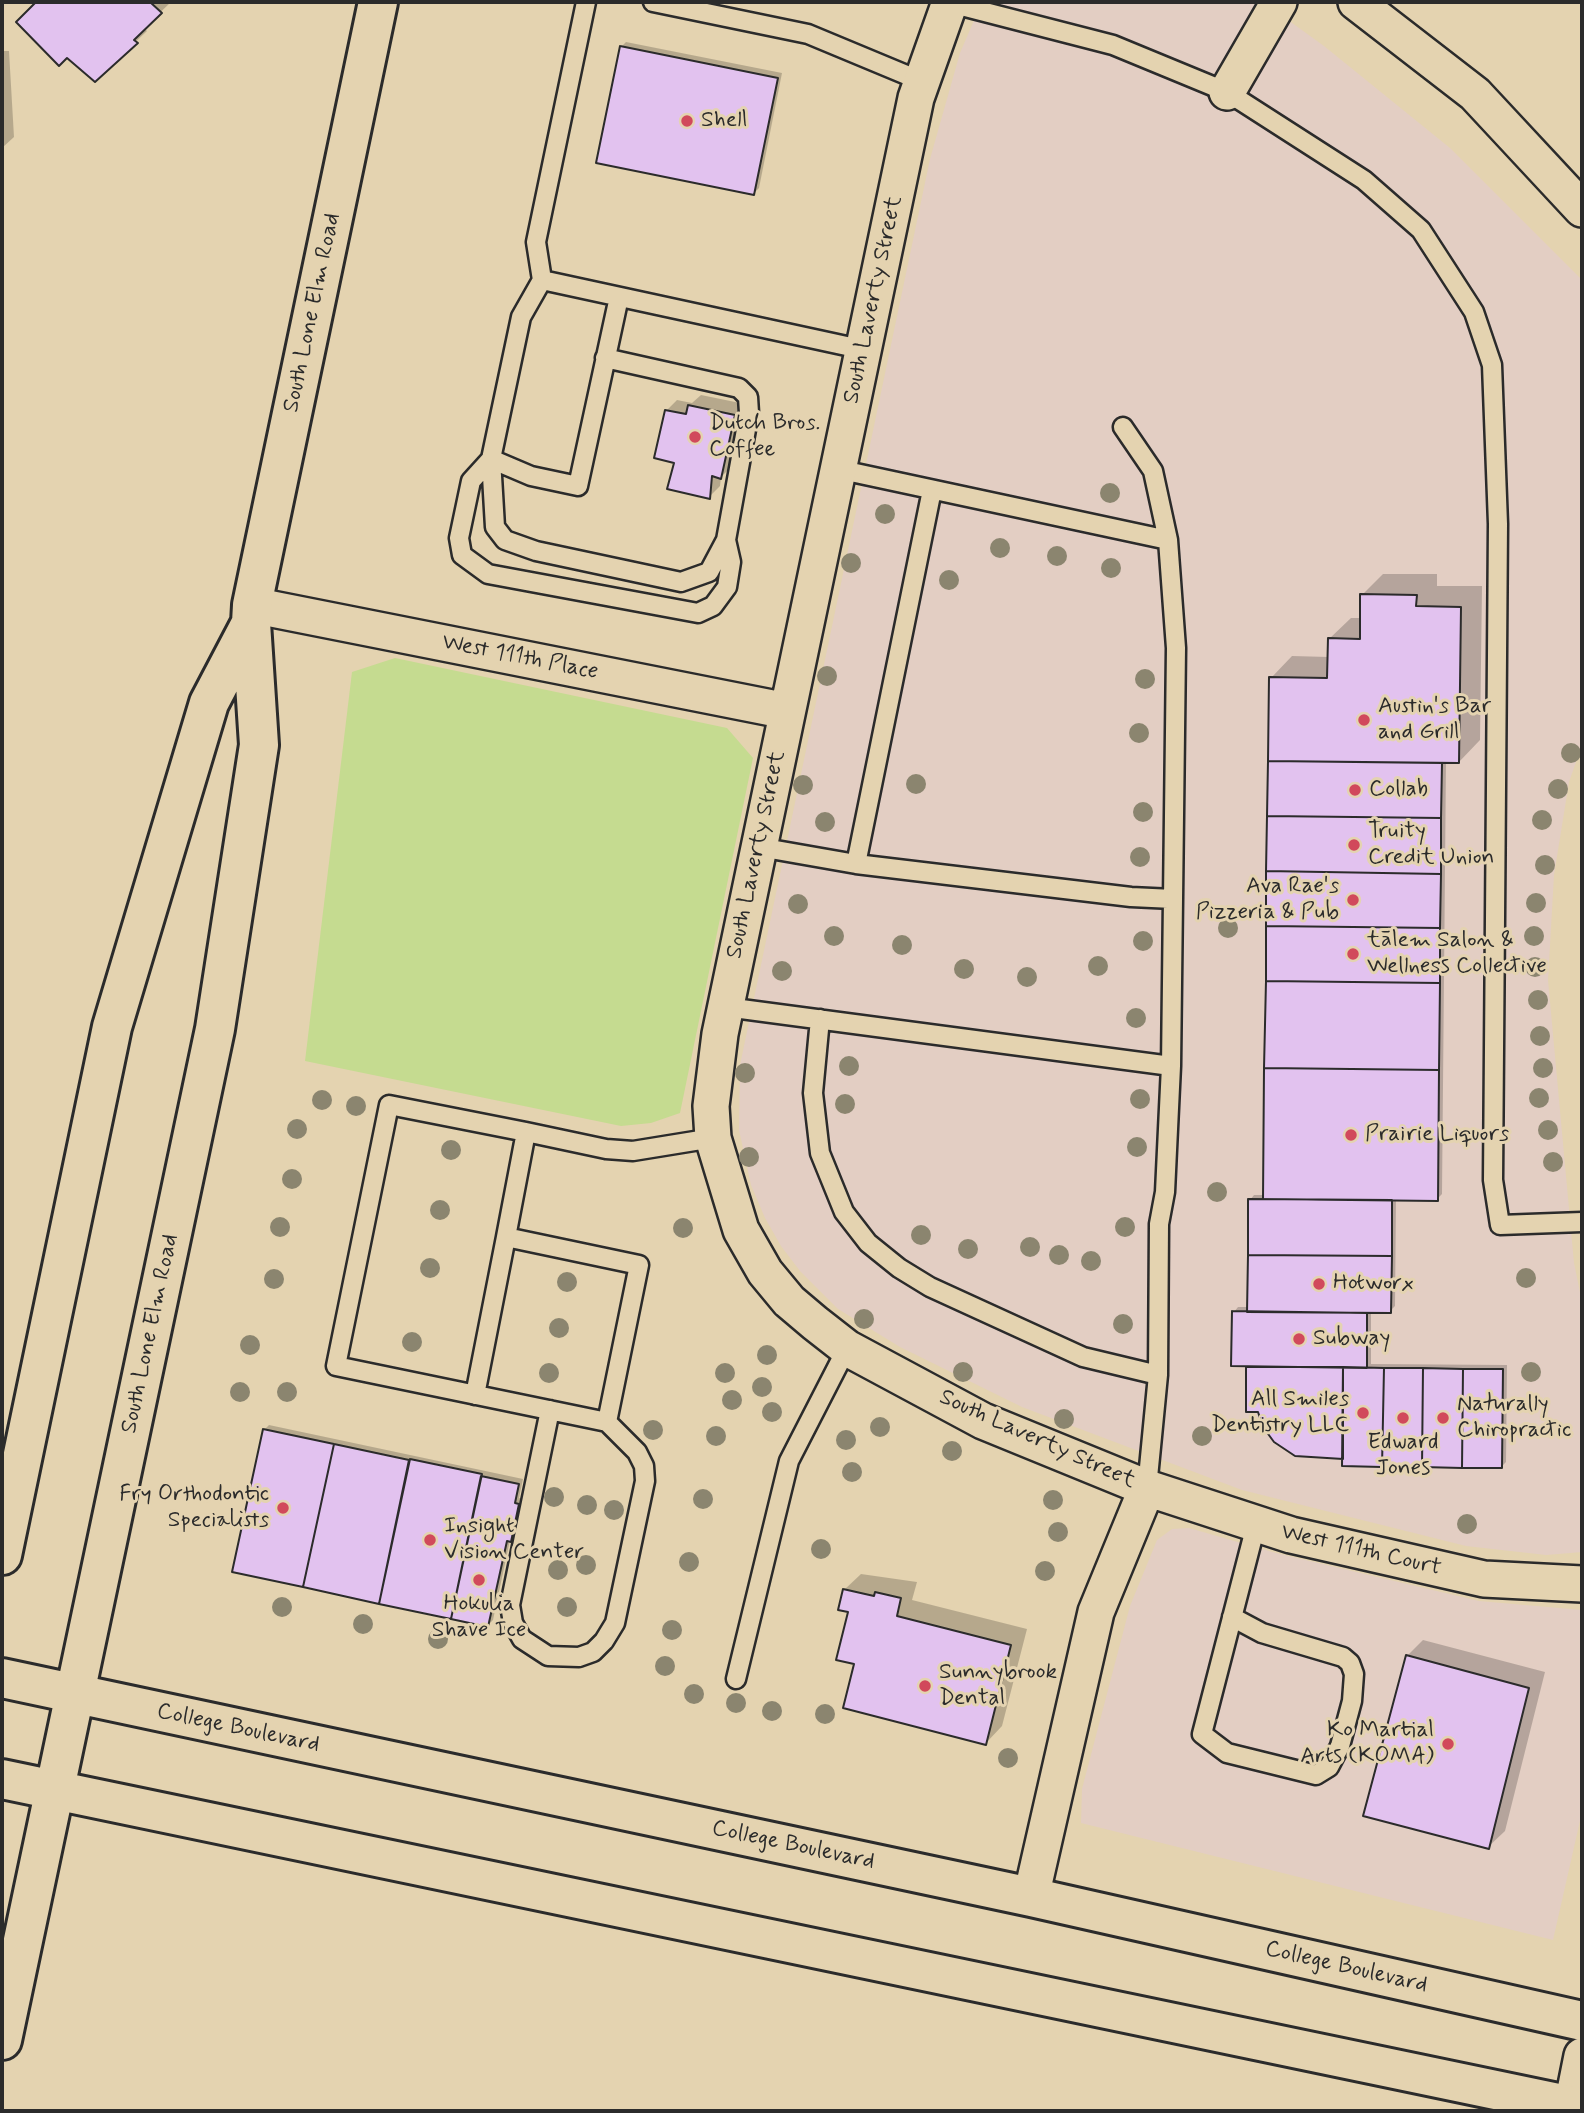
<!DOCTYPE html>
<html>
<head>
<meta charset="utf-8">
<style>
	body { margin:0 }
	#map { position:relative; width:1584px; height:2113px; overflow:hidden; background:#e4d3b0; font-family:Mynerve,sans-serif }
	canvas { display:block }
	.frame { position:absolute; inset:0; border:4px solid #2b2b2b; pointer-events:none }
</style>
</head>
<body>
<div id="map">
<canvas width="1584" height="2113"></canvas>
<div class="frame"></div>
</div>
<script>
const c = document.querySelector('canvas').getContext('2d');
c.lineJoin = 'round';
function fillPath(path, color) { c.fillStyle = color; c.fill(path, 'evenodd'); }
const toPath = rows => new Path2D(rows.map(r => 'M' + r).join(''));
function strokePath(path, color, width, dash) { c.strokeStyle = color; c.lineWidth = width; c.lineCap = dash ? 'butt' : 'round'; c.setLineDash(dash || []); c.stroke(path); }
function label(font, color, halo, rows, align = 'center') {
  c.font = font + ' Mynerve,sans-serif'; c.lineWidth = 6; c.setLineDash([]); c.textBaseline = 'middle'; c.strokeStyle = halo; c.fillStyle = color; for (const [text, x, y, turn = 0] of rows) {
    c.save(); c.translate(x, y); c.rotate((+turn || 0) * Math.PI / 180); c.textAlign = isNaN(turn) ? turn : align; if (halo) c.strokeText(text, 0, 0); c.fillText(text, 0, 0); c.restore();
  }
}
const built = toPath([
	[982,2,1263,2,1324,46,1450,148,1582,280,1582,745,1569,782,1554,875,1548,980,1574,1263,1582,1302,1582,1552,1546,1555,1466,1546,1242,1490,1022,1407,900,1347,838,1309,800,1271,781,1246,765,1218,751,1185,739,1130,740,1065,930,159,960,53],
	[1189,1528,1276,1553,1479,1601,1582,1610,1582,1812,1553,1940,1081,1823,1082,1789,1130,1606,1157,1540,1172,1529]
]);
const green = toPath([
	[395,658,727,728,753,758,680,1113,651,1123,621,1126,305,1061,352,672]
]);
const shadow = toPath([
	[38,2,171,2,144,28,147,31,95,80,67,56,18,22],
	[626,42,782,73,759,188,754,193,621,47],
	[2,51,9,51,14,137,2,148],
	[701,395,745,404,732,466,721,477,720,486,709,497,676,461,666,411,677,400,692,403],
	[1383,574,1437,574,1437,586,1482,586,1480,740,1459,762,1446,761,1442,1194,1437,1199,1396,1198,1395,1306,1390,1311,1371,1311,1371,1364,1507,1365,1506,1462,1501,1467,1345,1457,1260,1411,1248,1410,1248,1365,1234,1312,1238,1307,1249,1307,1250,1200,1254,1195,1265,1195,1271,678,1292,656,1329,657,1329,639,1351,618,1362,618,1362,595],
	[269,1425,523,1479,519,1498,523,1499,515,1535,510,1540,493,1620,488,1625,234,1571,264,1430],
	[861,1574,917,1582,912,1600,1027,1629,1002,1726,986,1743,856,1663,844,1590],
	[1423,1640,1545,1672,1505,1831,1488,1847,1407,1656]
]);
const building = toPath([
	[36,2,150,2,162,13,134,40,138,43,95,82,67,58,59,66,16,22,36,2],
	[620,46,778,78,754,195,596,163,620,46],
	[688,405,735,415,721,479,712,476,710,499,667,489,674,463,654,458,665,410,686,414,688,405],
	[1360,594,1417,595,1416,606,1461,607,1459,763,1268,761,1269,677,1327,678,1328,638,1360,639,1360,594],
	[1268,761,1442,763,1441,818,1267,816,1268,761],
	[1267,816,1441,818,1441,874,1266,871,1267,816],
	[1266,871,1441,874,1440,928,1266,926,1266,871],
	[1266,926,1440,928,1440,983,1266,981,1266,926],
	[1266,981,1440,983,1439,1070,1264,1068,1266,981],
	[1264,1068,1439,1070,1438,1201,1263,1199,1264,1068],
	[1248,1199,1392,1200,1392,1256,1248,1255,1248,1199],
	[1248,1255,1392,1256,1391,1313,1247,1312,1248,1255],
	[1232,1311,1367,1313,1367,1368,1231,1366,1232,1311],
	[1246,1367,1343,1367,1343,1459,1295,1456,1274,1442,1263,1427,1258,1412,1246,1412,1246,1367],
	[1343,1367,1384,1368,1382,1467,1342,1466,1343,1367],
	[1384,1368,1423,1368,1422,1467,1382,1467,1384,1368],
	[1423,1368,1463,1369,1462,1468,1422,1467,1423,1368],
	[1463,1369,1503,1369,1502,1468,1462,1468,1463,1369],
	[263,1429,334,1444,303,1587,232,1572,263,1429],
	[334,1444,409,1460,379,1604,303,1587,334,1444],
	[410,1459,482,1474,451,1619,379,1604,410,1459],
	[481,1476,519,1484,515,1503,519,1504,511,1542,507,1541,488,1627,451,1619,481,1476],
	[843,1589,874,1596,875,1592,901,1598,897,1616,1011,1645,986,1745,843,1708,854,1664,836,1660,848,1612,838,1610,843,1589],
	[1406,1655,1529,1688,1489,1849,1363,1816,1406,1655]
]);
const lane = toPath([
	[586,2,536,242,542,280,865,350],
	[653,2,808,34,921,81],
	[950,3,1113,45,1227,92,1364,180,1421,230,1474,312,1492,365,1498,524,1493,1180,1500,1225,1582,1222],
	[542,280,521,317,491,459,495,527,505,540,536,551,681,582,709,572,726,540,749,413,748,397,739,388,605,358],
	[619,297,578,486,531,476,491,459,471,481,459,538,462,555,488,574,698,613,713,606,727,587,731,562,726,540],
	[1123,427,1153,471,1168,540],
	[837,469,1168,540,1176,648,1171,1066,1165,1192,1159,1224,1158,1375,1147,1488],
	[759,847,856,864,1131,897,1173,899],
	[856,864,932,490],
	[726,1007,1171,1066],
	[820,1019,813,1093,820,1153,844,1212,868,1243,899,1268,930,1287,1083,1357,1158,1375],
	[526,1132,506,1237,639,1265,607,1422,336,1366,389,1105,526,1132,606,1149,633,1151,713,1138],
	[475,1395,506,1237],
	[550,1410,510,1605,513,1623,522,1639,548,1656,579,1657,593,1652,604,1641,615,1623,645,1481,644,1466,637,1452,607,1422],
	[1232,1617,1262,1633,1343,1657,1350,1663,1354,1674,1352,1701,1340,1746,1329,1767,1316,1775,1227,1753,1202,1734,1256,1525],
	[736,1679,789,1461,847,1348]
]);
const street = toPath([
	[950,2,916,98,720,1034,711,1106,713,1138,741,1230,765,1272,789,1301,815,1323,847,1348,983,1421,1147,1488,1291,1535,1484,1579,1582,1584],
	[1356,2,1475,94,1582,209],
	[1227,92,1279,2],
	[252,605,787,711],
	[1031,1897,1096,1612,1147,1488],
	[1571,2111,1582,2056]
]);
const secondary = toPath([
	[2,1555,112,1027,209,703,251,623],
	[2,1678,1031,1897,1582,2021],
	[2,1779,1582,2108],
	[2,2040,215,1029,259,745,251,623,252,605,378,2]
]);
const trees = [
	[1110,493],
	[885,514],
	[1000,548],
	[1057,556],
	[851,563],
	[1111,568],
	[949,580],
	[827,676],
	[1145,679],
	[1139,733],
	[1571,753],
	[916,784],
	[803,785],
	[1558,789],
	[1143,812],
	[1542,820],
	[825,822],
	[1140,857],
	[1545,865],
	[1536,903],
	[798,904],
	[1228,928],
	[834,936],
	[1534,936],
	[1143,941],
	[902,945],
	[1098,966],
	[1535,967],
	[964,969],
	[782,971],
	[1027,977],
	[1538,1000],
	[1136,1018],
	[1540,1036],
	[849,1066],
	[1543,1068],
	[745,1073],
	[1539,1098],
	[1140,1099],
	[322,1100],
	[845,1104],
	[356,1106],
	[297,1129],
	[1548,1130],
	[1137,1147],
	[451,1150],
	[749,1157],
	[1553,1162],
	[292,1179],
	[1217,1192],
	[440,1210],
	[280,1227],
	[1125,1227],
	[683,1228],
	[921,1235],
	[1030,1247],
	[968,1249],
	[1059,1255],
	[1091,1261],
	[430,1268],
	[1526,1278],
	[274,1279],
	[567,1282],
	[864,1319],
	[1123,1324],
	[559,1328],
	[412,1342],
	[250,1345],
	[767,1355],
	[963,1372],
	[1531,1372],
	[549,1373],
	[725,1373],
	[762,1387],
	[240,1392],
	[287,1392],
	[732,1400],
	[772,1412],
	[1064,1419],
	[880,1427],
	[653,1430],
	[716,1436],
	[1202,1436],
	[846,1440],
	[952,1451],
	[852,1472],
	[554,1497],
	[703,1499],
	[1053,1500],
	[587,1505],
	[614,1510],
	[1467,1524],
	[1058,1532],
	[821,1549],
	[689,1562],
	[586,1565],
	[558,1570],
	[1045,1571],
	[282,1607],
	[567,1607],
	[363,1624],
	[672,1630],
	[438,1639],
	[665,1666],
	[694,1694],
	[736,1703],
	[772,1711],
	[825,1714],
	[1008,1758]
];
const markers = [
	[687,121,7,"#d1495b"],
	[695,437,7,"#d1495b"],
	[1364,720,7,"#d1495b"],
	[1355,790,7,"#d1495b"],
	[1354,845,7,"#d1495b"],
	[1353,900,7,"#d1495b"],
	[1353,954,7,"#d1495b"],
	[1351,1135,7,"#d1495b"],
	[1319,1284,7,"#d1495b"],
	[1299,1339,7,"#d1495b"],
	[1363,1413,7,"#d1495b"],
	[1403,1418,7,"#d1495b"],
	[1443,1418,7,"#d1495b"],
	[283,1508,7,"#d1495b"],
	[430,1540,7,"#d1495b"],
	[479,1580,7,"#d1495b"],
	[925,1686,7,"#d1495b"],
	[1448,1744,7,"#d1495b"]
];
const poiNames = [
	["Shell",701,121],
	["Dutch Bros.",709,424],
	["Coffee",709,450],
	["Austin's Bar",1378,707],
	["and Grill",1378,733],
	["Collab",1369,790],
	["Truity",1368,832],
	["Credit Union",1368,858],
	["Ava Rae's",1339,887,"right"],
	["Pizzeria & Pub",1339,913,"right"],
	["tālem Salon &",1367,941],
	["Wellness Collective",1367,967],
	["Prairie Liquors",1365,1135],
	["Hotworx",1333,1284],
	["Subway",1313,1339],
	["All Smiles",1349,1400,"right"],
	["Dentistry LLC",1349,1426,"right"],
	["Naturally",1457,1405],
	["Chiropractic",1457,1431],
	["Edward",1403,1443,"center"],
	["Jones",1403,1469,"center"],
	["Fry Orthodontic",269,1495,"right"],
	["Specialists",269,1521,"right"],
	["Insight",444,1527],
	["Vision Center",444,1553],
	["Hokulia",479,1605,"center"],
	["Shave Ice",479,1631,"center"],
	["Sunnybrook",939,1673],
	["Dental",939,1699],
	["Ko Martial",1434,1731,"right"],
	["Arts (KOMA)",1434,1757,"right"]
];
const streetNames = [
	["South Laverty Street",874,300,-78],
	["South Lone Elm Road",313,313,-78],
	["West 111th Place",520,658,11],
	["South Laverty Street",757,855,-78],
	["South Lone Elm Road",151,1334,-78],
	["South Laverty Street",1037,1440,24],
	["West 111th Court",1361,1551,13],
	["College Boulevard",238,1729,12],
	["College Boulevard",793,1846,12],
	["College Boulevard",1346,1968,13]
];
fillPath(built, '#e3cec3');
fillPath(green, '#c5db90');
fillPath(shadow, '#0003');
fillPath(building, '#e2c2ef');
strokePath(building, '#2b2b2b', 2);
strokePath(lane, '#2b2b2b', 23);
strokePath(street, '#2b2b2b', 40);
strokePath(secondary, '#2b2b2b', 44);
strokePath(lane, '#e4d3b0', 18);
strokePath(street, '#e4d3b0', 35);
strokePath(secondary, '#e4d3b0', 38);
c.fillStyle = '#8b856f';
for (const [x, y] of trees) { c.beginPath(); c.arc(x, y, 10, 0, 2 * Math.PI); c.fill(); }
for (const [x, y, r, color] of markers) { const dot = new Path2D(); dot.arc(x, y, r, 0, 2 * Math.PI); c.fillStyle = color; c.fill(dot); strokePath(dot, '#e4d3b0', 2.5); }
label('23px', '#2b2b2b', '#e4d3b0', poiNames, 'left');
label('23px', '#2b2b2b', '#e4d3b0', streetNames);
</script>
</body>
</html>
